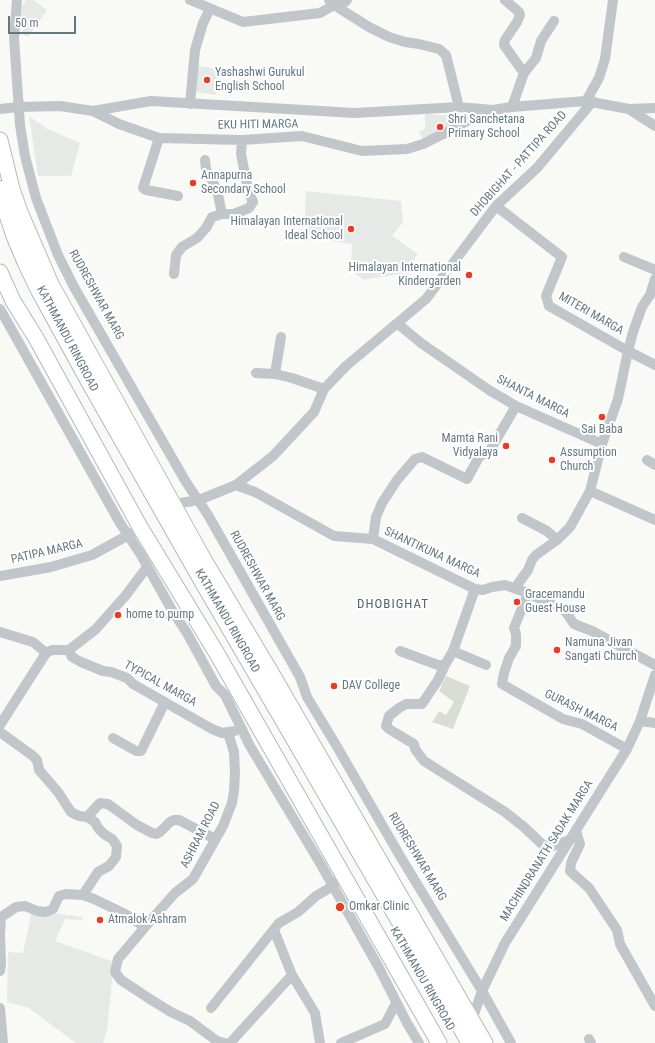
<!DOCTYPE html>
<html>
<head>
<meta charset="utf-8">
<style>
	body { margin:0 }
	#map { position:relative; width:655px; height:1043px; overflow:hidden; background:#f9f9f6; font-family:"Roboto Condensed",sans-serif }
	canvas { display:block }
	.scale { position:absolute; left:8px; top:16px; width:68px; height:18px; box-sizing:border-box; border:2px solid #637982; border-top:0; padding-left:5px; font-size:12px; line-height:14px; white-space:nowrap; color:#637982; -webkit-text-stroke:3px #fff; paint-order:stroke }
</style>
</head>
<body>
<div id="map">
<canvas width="655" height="1043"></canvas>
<div class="scale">50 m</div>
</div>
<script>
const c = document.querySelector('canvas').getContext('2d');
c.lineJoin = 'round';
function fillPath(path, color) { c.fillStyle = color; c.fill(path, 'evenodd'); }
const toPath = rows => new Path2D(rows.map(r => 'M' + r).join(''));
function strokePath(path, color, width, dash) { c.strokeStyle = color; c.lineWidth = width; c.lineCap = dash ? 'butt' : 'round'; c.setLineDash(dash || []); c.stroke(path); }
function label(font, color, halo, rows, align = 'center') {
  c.font = font + ' "Roboto Condensed",sans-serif'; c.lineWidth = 4; c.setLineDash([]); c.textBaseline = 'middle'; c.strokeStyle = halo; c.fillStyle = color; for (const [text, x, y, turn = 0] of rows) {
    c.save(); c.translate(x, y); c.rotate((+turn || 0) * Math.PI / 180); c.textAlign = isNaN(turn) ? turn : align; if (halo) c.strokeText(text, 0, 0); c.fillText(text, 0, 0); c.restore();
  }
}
const built = toPath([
	[26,0,33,0,47,10,28,37,21,33,24,28,19,24,23,18,19,16,23,11,20,9],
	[198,66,219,69,216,95,195,92],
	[425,114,459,116,458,125,425,142,419,132,425,129],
	[29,116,46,128,80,143,71,176,38,176],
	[306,191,401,201,403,222,392,236,418,254,405,273,363,280,351,270,352,244,304,237],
	[32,910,82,917,82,920,65,919,55,941,114,962,107,1030,103,1043,76,1043,29,1008,7,1002,8,952,23,953]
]);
const green = toPath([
	[446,676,470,686,453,729,432,722,439,711,446,715,454,702,439,691]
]);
const street = toPath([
	[17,0,14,38,20,125,25,156,36,198,58,255,74,287,186,482,208,515,300,677,307,697,336,745,400,856,482,991,511,1043],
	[190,0,243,22,320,13,334,5,329,0],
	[347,0,345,2,334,5,369,27,389,37,405,42,419,44,439,49,446,55,459,107],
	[505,0,519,12,520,15,517,22,505,40,504,45,524,73],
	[586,101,599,78,605,59,613,0],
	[190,104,195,50,203,23,210,9],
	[512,107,524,73,536,58,541,41,554,21],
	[0,109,18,107,60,106,93,111,119,124,159,138,242,140,302,136,362,151,407,149,423,144,451,130,469,120,491,111],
	[629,109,655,126],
	[93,111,151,101,355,113,459,107,493,110,512,107,586,101,629,109,655,108],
	[159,138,143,188,146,190,178,196],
	[205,160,206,169,217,190,222,214],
	[496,206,562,257,546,296,549,306,628,351,655,365],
	[624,257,655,270],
	[174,274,176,255,182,247,197,238,206,228,212,217,222,214,234,214,249,208,253,202,248,190,241,154,242,140],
	[0,309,120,523,141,555,173,612,187,633,216,686,225,695,250,746,323,868],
	[398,324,421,343,489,390,516,406,602,444,590,491,570,527,557,540,536,555,532,560,528,570,515,588],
	[256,373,275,374,292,378,324,389],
	[275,374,281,337],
	[602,444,618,399,628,351,633,332,642,307,650,295,655,279],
	[647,460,655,465],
	[236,485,273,456,314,412,324,389,346,366,426,299,496,206,537,168,593,101],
	[590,491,655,520],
	[174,504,199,500,236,485,255,492,334,536,373,539,475,589,483,590,492,587,505,585,528,593,565,611,574,624,592,631,655,665],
	[522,518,547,531,557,540],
	[373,539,376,517,382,503,397,480,415,459,422,457,467,479,479,457,481,455,487,454,489,452,516,406],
	[0,576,51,567,92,555,134,532],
	[528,593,514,628,516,634,516,646,509,658,504,673,502,684,563,719,582,724,627,749],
	[0,632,33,642,46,653],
	[69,650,72,657,81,662,103,671,111,672,127,678,133,684,212,729,222,733,235,731],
	[400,651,438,665,445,665,453,651,475,589],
	[453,651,486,665],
	[445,665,438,680,422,704,406,704,399,708,389,716,386,726,389,729,414,744,415,749,424,761,505,812,524,827,543,845,553,846,570,840],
	[640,721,655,723],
	[0,725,46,653,52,650,69,650,96,629,126,595,147,567],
	[0,732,33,756,37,760,39,770,58,792,71,812,79,816,87,817,100,803,108,804,137,825,152,833,156,834,160,832,170,822,174,820,179,820,215,839],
	[113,738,136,751,141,751,165,702],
	[576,831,580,844,571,863,570,871,589,888,617,930,620,944,655,1006],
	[320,863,378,966,407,1023,419,1043],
	[83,895,98,872,109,866,116,857,117,846,112,839,104,834,98,828,95,822,87,817],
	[274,930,292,975,315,1013,320,1043],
	[0,971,1,964,0,934,1,917,16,907,25,906,37,911,46,912,53,909,59,896,66,894,83,895,94,899,125,914,145,927],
	[0,1008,3,1043],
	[211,1008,279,923,298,912,316,896,333,886,337,881],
	[471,1023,482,991,505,943,627,749,640,721,655,675],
	[589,1039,591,1043],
	[225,1043,217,1041,190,1021,171,1012,153,1001,121,980,115,972,118,959,145,927,175,893,193,879,223,826,232,803,234,791,235,773,234,752,228,733],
	[230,1043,292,975],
	[341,1043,385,1024,396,1003]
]);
const primary = toPath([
	[0,140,12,189,20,212,51,284,203,558,272,674,485,1043],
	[0,272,13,301,36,338,140,527,216,652,439,1043]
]);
const highway = toPath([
	[0,190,16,237,27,263,40,290,91,383,204,582,307,759,471,1043]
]);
const markers = [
	[207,80,4,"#e83c27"],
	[440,127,4,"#e83c27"],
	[193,183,4,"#e83c27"],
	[351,229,4,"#e83c27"],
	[469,275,4,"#e83c27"],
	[602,417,4,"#e83c27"],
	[506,446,4,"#e83c27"],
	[552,460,4,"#e83c27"],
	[517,602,4,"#e83c27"],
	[118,615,4,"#e83c27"],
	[557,650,4,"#e83c27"],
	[334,686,4,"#e83c27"],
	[340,907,5,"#e83c27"],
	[100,920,4,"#e83c27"]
];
const poiNames = [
	["Yashashwi Gurukul",215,73],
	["English School",215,87],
	["Shri Sanchetana",448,120],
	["Primary School",448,134],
	["Annapurna",201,176],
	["Secondary School",201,190],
	["Himalayan International",343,222,"right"],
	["Ideal School",343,236,"right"],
	["Himalayan International",461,268,"right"],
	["Kindergarden",461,282,"right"],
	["Sai Baba",602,430,"center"],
	["Mamta Rani",498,439,"right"],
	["Vidyalaya",498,453,"right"],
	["Assumption",560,453],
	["Church",560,467],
	["Gracemandu",525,595],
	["Guest House",525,609],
	["home to pump",126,615],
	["Namuna Jivan",565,643],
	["Sangati Church",565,657],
	["DAV College",342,686],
	["Omkar Clinic",349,907],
	["Atmalok Ashram",108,920]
];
const streetNames = [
	["EKU HITI MARGA",258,125,-1],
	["DHOBIGHAT - PATTIPA ROAD",519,164,-48],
	["RUDRESHWAR MARG",96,295,61],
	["MITERI MARGA",591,314,30],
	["KATHMANDU RINGROAD",67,339,62],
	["SHANTA MARGA",533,397,27],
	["PATIPA MARGA",47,552,-13],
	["SHANTIKUNA MARGA",432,553,25],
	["RUDRESHWAR MARG",257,576,61],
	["KATHMANDU RINGROAD",227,621,60],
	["TYPICAL MARGA",160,684,29],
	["GURASH MARGA",581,711,26],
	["ASHRAM ROAD",201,835,-63],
	["MACHINDRANATH SADAK MARGA",547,851,-58],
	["RUDRESHWAR MARG",417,857,59],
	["KATHMANDU RINGROAD",422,979,60]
];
const neighbourhoodNames = [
	["DHOBIGHAT",393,605]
];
fillPath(built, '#e7e9e7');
fillPath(green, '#d9ded5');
strokePath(primary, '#b3babd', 17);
strokePath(highway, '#b3b9bc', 20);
strokePath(street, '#c0c6c9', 10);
strokePath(primary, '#fff', 15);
strokePath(highway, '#fff', 18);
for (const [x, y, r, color] of markers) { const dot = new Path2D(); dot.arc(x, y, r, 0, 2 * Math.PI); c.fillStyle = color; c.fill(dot); strokePath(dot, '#fff', 1.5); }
label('12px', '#637982', '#fff', poiNames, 'left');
label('12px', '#637982', '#fff', streetNames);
c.letterSpacing = '1px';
label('13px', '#55656d', '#fff', neighbourhoodNames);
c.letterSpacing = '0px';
</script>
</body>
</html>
